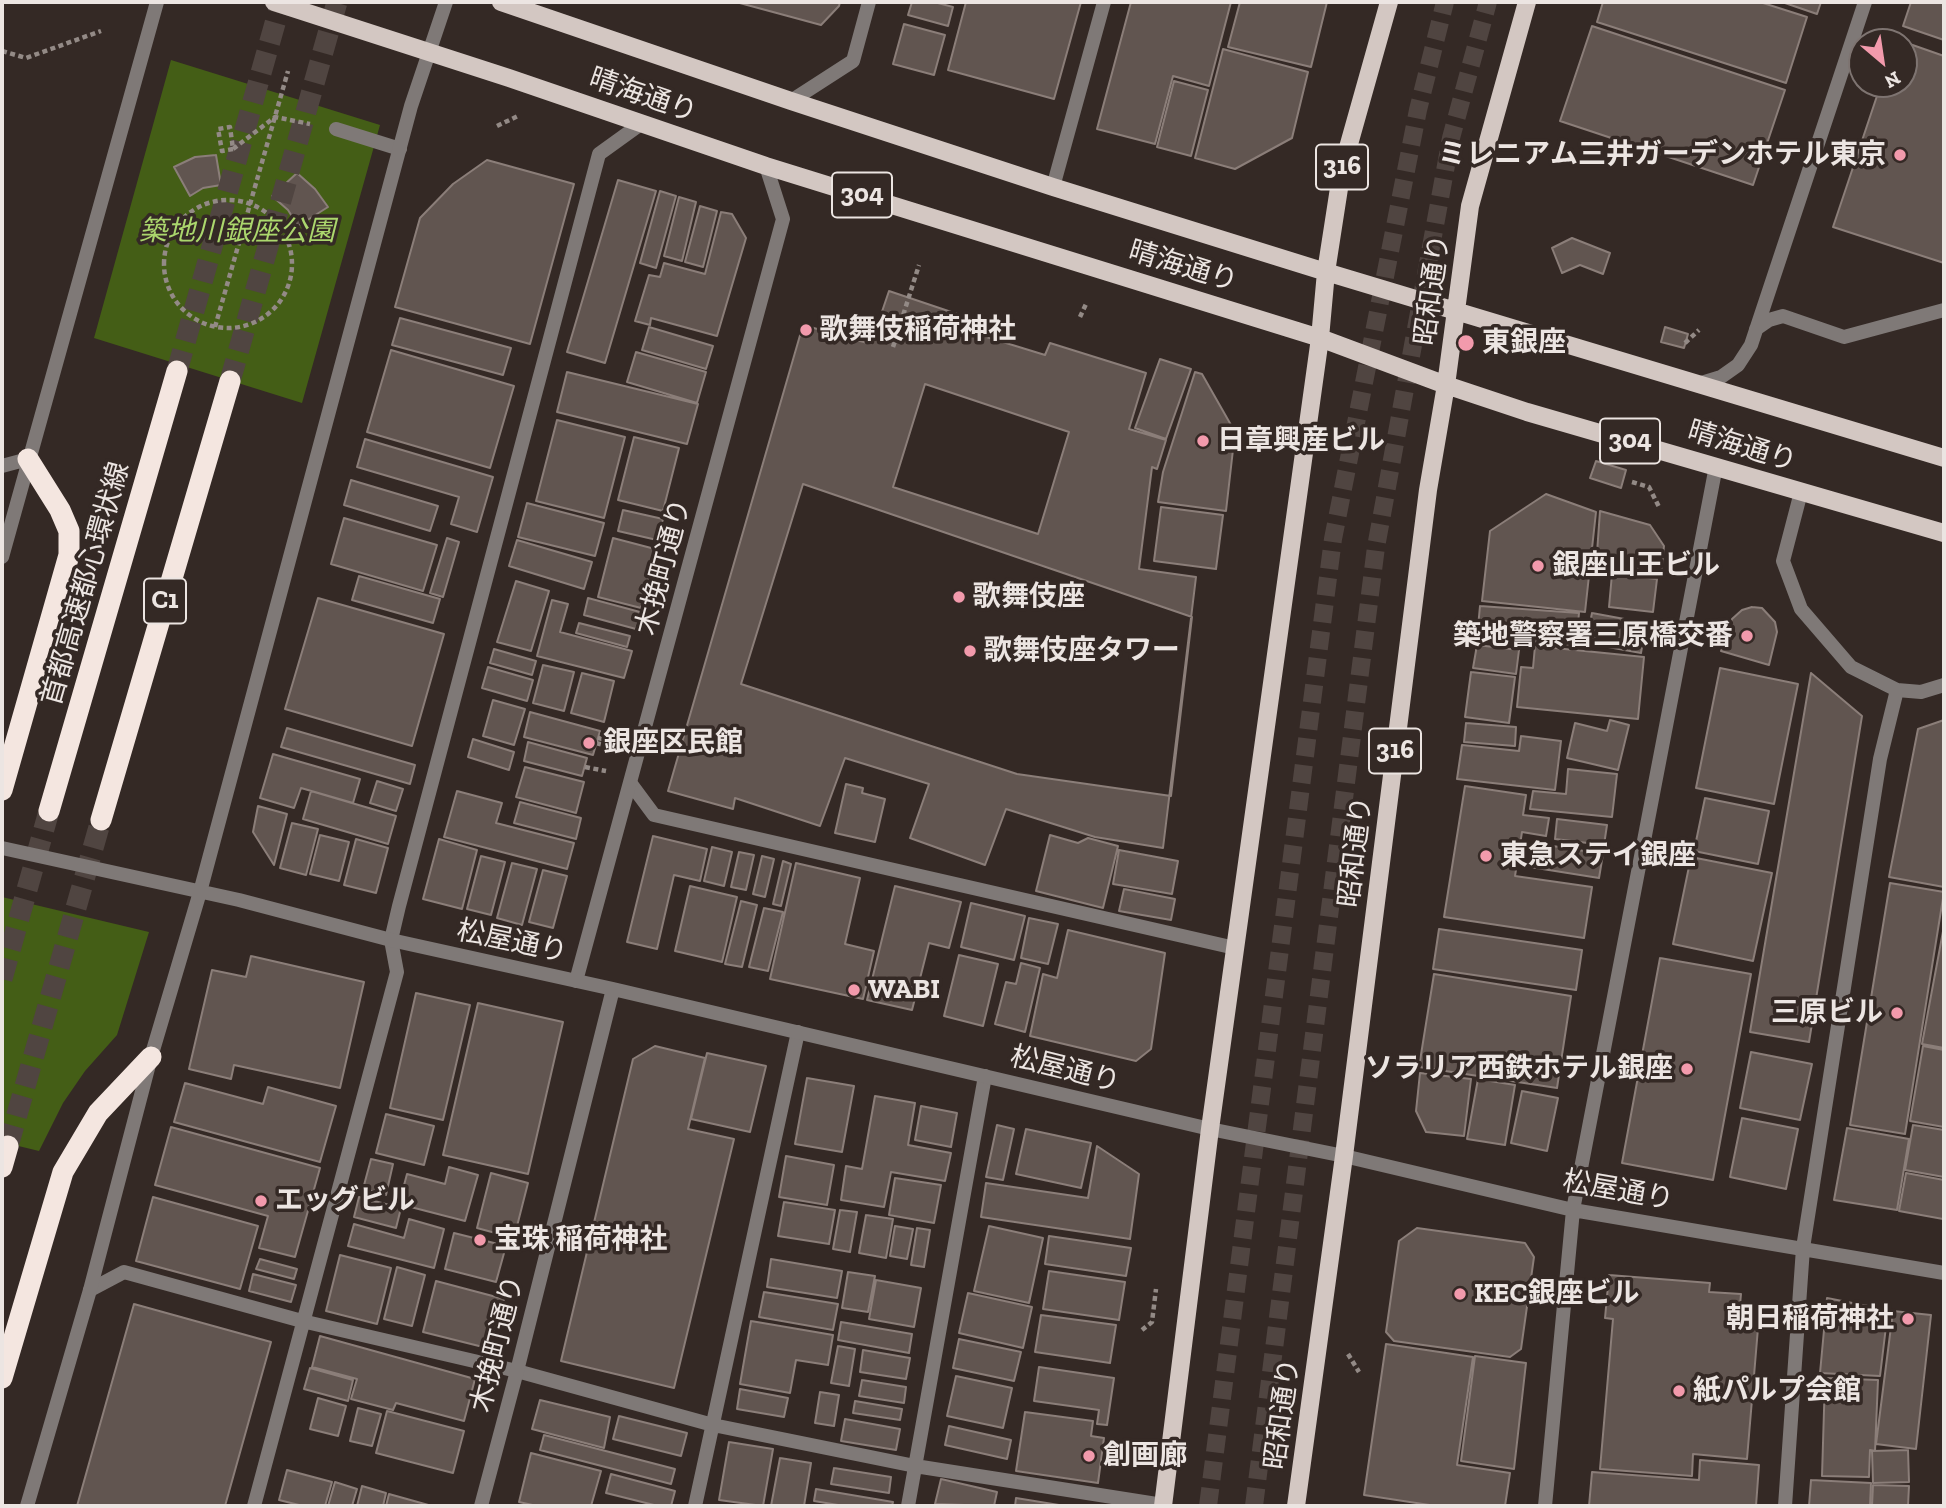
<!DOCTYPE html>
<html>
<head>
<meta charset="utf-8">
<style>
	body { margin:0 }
	#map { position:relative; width:1946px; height:1508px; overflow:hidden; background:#342925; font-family:"Zilla Slab",serif }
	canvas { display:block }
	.frame { position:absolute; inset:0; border:4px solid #ece5e2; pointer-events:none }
	.north { position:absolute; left:1848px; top:28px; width:70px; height:70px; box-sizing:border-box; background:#342925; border:2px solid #7e7471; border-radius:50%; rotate:151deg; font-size:19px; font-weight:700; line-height:28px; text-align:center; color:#ece5e2 }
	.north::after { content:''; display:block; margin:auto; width:24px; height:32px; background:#f29aac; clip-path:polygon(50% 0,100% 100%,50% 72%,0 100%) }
</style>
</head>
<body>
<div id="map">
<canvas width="1946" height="1508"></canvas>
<div class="frame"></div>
<div class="north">N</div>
</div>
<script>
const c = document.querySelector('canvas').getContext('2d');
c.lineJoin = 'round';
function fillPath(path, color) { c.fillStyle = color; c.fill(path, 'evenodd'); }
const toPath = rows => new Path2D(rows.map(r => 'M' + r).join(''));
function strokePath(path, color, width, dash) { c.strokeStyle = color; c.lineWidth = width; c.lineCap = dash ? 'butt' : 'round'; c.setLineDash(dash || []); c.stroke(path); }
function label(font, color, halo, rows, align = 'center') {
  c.font = font + ' "Zilla Slab","Noto Sans JP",serif'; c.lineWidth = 7; c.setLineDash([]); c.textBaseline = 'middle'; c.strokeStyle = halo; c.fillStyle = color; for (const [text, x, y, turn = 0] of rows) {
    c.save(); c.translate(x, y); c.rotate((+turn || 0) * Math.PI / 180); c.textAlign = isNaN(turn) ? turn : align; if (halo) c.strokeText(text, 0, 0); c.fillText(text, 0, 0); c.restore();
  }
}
const green = toPath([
	[171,60,380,125,302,403,94,338],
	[2,897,149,932,117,1035,85,1071,63,1103,39,1151,2,1142]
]);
const building = toPath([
	[736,2,840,2,839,6,821,25,736,2],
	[912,2,934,2,953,7,948,26,908,15,912,2],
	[966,2,1081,2,1054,99,948,70,966,2],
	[1131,2,1231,2,1209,86,1173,76,1155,144,1097,129,1131,2],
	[1240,2,1327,2,1311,67,1228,47,1240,2],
	[1603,2,1760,2,1807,17,1786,83,1597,22,1603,2],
	[1782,2,1821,2,1817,14,1782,2],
	[1911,2,1944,2,1944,40,1903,26,1911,2],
	[904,24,945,35,934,75,893,64,904,24],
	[1592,26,1785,90,1753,185,1560,121,1592,26],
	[1904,42,1944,56,1944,263,1833,227,1881,84,1904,84,1904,42],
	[1223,49,1308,72,1292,138,1235,169,1195,158,1223,49],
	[1174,81,1208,90,1191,156,1157,147,1174,81],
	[216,155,221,185,203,188,190,196,174,167,195,157,216,155],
	[487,160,574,184,530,344,395,307,420,218,453,184,487,160],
	[297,173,315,189,328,207,298,226,288,210,272,196,297,173],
	[618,180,656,191,605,363,567,352,618,180],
	[660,191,676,196,656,268,640,263,660,191],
	[679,197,696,202,682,261,664,256,679,197],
	[700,206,717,211,703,267,685,262,700,206],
	[721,212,732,214,746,238,717,336,651,318,650,325,635,321,649,275,660,277,664,263,705,274,721,212],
	[1572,238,1610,253,1603,274,1580,265,1562,273,1552,248,1572,238],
	[889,291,984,323,980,335,1045,355,1050,343,1146,373,1129,429,1166,440,1157,469,1152,467,1139,569,1196,577,1163,848,1095,837,1006,809,985,865,910,838,929,784,845,758,820,826,735,798,733,809,668,791,803,325,871,344,889,291],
	[925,384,1069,432,1038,534,893,487,925,384],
	[400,318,511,348,503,375,392,345,400,318],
	[649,327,713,346,706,369,642,350,649,327],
	[1665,327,1688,334,1684,348,1661,342,1665,327],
	[391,350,514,386,490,468,367,432,391,350],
	[636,352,706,372,697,403,627,382,636,352],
	[1160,359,1191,369,1166,439,1135,428,1160,359],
	[567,372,698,404,687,444,557,412,567,372],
	[1195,372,1202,374,1235,432,1226,511,1158,502,1163,472,1195,372],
	[557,420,625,437,604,518,536,501,557,420],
	[634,437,679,448,663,511,618,500,634,437],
	[365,439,493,477,477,532,451,524,459,497,357,467,365,439],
	[1596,461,1626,470,1621,488,1590,478,1596,461],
	[351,480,438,506,430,531,344,505,351,480],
	[803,484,1192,617,1171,796,1017,774,741,684,803,484],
	[1546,494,1596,512,1585,612,1482,601,1490,531,1546,494],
	[527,503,604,523,595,556,518,537,527,503],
	[1161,507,1223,515,1216,569,1154,561,1161,507],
	[623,510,663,519,657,540,618,531,623,510],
	[1600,511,1650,525,1664,546,1661,574,1596,567,1600,511],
	[344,518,437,545,423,591,331,564,344,518],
	[447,538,459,542,443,597,430,593,447,538],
	[613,538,655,549,641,608,598,597,613,538],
	[517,540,592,562,584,589,509,566,517,540],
	[1612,574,1657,579,1653,612,1609,607,1612,574],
	[359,576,440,599,433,623,352,600,359,576],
	[516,581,549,591,531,651,497,642,516,581],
	[318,598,444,634,412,746,285,709,318,598],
	[588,598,640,612,636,629,584,615,588,598],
	[552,600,568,604,560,632,632,651,624,678,537,656,552,600],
	[1480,606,1579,613,1576,645,1477,638,1480,606],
	[1752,607,1762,608,1775,622,1777,632,1769,665,1721,651,1732,619,1742,610,1752,607],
	[1592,613,1646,623,1641,653,1586,643,1592,613],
	[579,623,630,636,627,647,576,633,579,623],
	[1477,645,1519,650,1516,674,1473,668,1477,645],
	[1535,646,1644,657,1638,719,1517,707,1521,667,1533,668,1535,646],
	[494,649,536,661,532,675,490,663,494,649],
	[543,665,574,672,564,711,533,703,543,665],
	[488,667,533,680,527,701,482,688,488,667],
	[1720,668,1798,684,1774,804,1696,788,1720,668],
	[1471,672,1515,677,1509,723,1465,717,1471,672],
	[582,673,614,681,604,722,571,713,582,673],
	[1811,673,1862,716,1809,1042,1750,1032,1811,673],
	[493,700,525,709,514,745,483,736,493,700],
	[530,712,600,731,593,755,524,737,530,712],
	[1610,720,1629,725,1618,770,1567,758,1575,723,1607,731,1610,720],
	[1944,720,1944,887,1889,877,1918,729,1944,720],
	[1466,723,1516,727,1515,746,1464,742,1466,723],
	[287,728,415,765,410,784,281,747,287,728],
	[1521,736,1561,741,1555,790,1457,779,1462,745,1519,751,1521,736],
	[473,739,514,752,509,770,468,757,473,739],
	[528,742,587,758,582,776,524,761,528,742],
	[273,754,360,779,353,803,301,788,294,808,260,798,273,754],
	[525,767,584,782,576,813,516,797,525,767],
	[1568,769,1617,774,1612,817,1530,809,1533,791,1566,794,1568,769],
	[377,781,403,789,396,811,370,803,377,781],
	[846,784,863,788,862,793,885,799,875,842,835,833,846,784],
	[1465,786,1526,795,1523,815,1549,818,1546,836,1522,832,1515,876,1592,887,1584,938,1444,917,1465,786],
	[311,791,396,816,388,844,303,819,311,791],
	[457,791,502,803,496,823,574,843,567,869,444,837,457,791],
	[1705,798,1769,811,1758,864,1694,851,1705,798],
	[520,802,581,818,576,839,514,823,520,802],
	[258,806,287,814,274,865,253,832,258,806],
	[1557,819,1607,825,1604,845,1555,839,1557,819],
	[292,823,318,829,306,875,280,868,292,823],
	[320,835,349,842,339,881,310,874,320,835],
	[1050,835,1078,843,1088,838,1118,846,1103,908,1036,891,1050,835],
	[653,836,707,849,700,881,674,875,657,949,627,942,653,836],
	[356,839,388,848,376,893,344,885,356,839],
	[439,839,477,850,462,909,423,899,439,839],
	[1534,843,1603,854,1599,878,1530,867,1534,843],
	[712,847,732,852,724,886,704,881,712,847],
	[1119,850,1178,861,1172,894,1113,884,1119,850],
	[739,852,754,855,746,890,731,887,739,852],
	[481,856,505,862,491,915,467,909,481,856],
	[762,856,774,859,765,897,753,894,762,856],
	[1691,857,1772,873,1753,961,1673,944,1691,857],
	[783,861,791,864,781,906,773,904,783,861],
	[512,863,537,869,522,925,497,918,512,863],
	[796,863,860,878,845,944,874,951,863,999,770,979,796,863],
	[543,870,567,876,553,928,529,922,543,870],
	[1890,883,1944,892,1905,1134,1850,1125,1890,883],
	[690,886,737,897,722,962,675,951,690,886],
	[895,886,961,902,949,948,929,943,912,1010,867,1000,895,886],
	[1124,889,1175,899,1171,920,1119,911,1124,889],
	[741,901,757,905,742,967,725,964,741,901],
	[971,903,1025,916,1014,960,961,947,971,903],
	[764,908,783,912,768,971,749,967,764,908],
	[1029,918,1058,924,1048,964,1021,958,1029,918],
	[1944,926,1944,1048,1922,1044,1944,926],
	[1439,929,1582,950,1576,990,1433,969,1439,929],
	[1068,930,1165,953,1151,1049,1136,1061,1030,1036,1043,974,1057,978,1068,930],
	[959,955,998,964,983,1026,944,1016,959,955],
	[251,956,364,982,340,1088,234,1065,231,1079,189,1069,212,970,246,977,251,956],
	[1660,958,1751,974,1713,1180,1622,1163,1660,958],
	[1021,963,1040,968,1025,1032,995,1024,1006,982,1016,984,1021,963],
	[1434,974,1571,996,1557,1088,1419,1067,1434,974],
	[416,993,470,1005,443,1120,390,1108,416,993],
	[478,1003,563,1022,528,1174,443,1155,478,1003],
	[655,1046,705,1058,688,1129,734,1139,674,1388,561,1361,633,1059,655,1046],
	[1923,1046,1944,1050,1944,1127,1910,1121,1923,1046],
	[1751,1052,1812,1064,1800,1120,1740,1108,1751,1052],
	[707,1053,766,1066,750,1132,691,1119,707,1053],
	[1420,1073,1471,1079,1464,1136,1426,1132,1416,1111,1420,1073],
	[807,1078,854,1086,842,1152,795,1144,807,1078],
	[1478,1079,1515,1085,1505,1145,1467,1139,1478,1079],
	[185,1083,263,1104,268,1087,336,1106,320,1162,174,1122,185,1083],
	[1522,1091,1558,1098,1547,1151,1511,1143,1522,1091],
	[875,1096,915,1103,908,1145,951,1153,945,1181,891,1172,884,1207,841,1200,846,1166,862,1169,875,1096],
	[921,1106,957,1113,951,1147,915,1140,921,1106],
	[386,1114,434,1126,424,1165,376,1153,386,1114],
	[1742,1118,1798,1129,1786,1189,1730,1177,1742,1118],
	[997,1125,1014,1129,1003,1180,986,1177,997,1125],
	[1913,1125,1944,1130,1944,1177,1905,1170,1913,1125],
	[171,1127,320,1168,295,1257,259,1248,268,1216,155,1185,171,1127],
	[1847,1128,1909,1139,1897,1210,1834,1200,1847,1128],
	[1026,1129,1091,1143,1081,1188,1016,1174,1026,1129],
	[1097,1146,1139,1174,1130,1239,981,1217,986,1183,1088,1198,1097,1146],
	[786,1156,834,1165,827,1205,779,1197,786,1156],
	[371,1159,393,1164,386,1195,363,1189,371,1159],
	[449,1167,478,1175,465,1221,399,1204,407,1174,445,1184,449,1167],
	[491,1173,528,1183,514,1238,477,1228,491,1173],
	[1906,1173,1944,1180,1943,1219,1899,1211,1906,1173],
	[895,1178,941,1185,934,1223,889,1215,895,1178],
	[153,1197,258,1226,240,1289,136,1261,153,1197],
	[359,1197,401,1208,396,1228,354,1217,359,1197],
	[784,1202,835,1210,829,1244,778,1236,784,1202],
	[840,1210,857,1212,850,1252,833,1249,840,1210],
	[866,1215,893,1219,886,1258,859,1253,866,1215],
	[409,1219,444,1229,434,1268,348,1246,354,1224,404,1238,409,1219],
	[895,1226,913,1229,907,1259,890,1256,895,1226],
	[989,1226,1043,1238,1029,1303,974,1291,989,1226],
	[917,1228,930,1230,924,1267,911,1265,917,1228],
	[1417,1228,1525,1243,1534,1257,1521,1349,1510,1357,1394,1341,1386,1332,1399,1241,1417,1228],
	[454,1233,506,1246,496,1282,445,1269,454,1233],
	[1049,1236,1131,1248,1126,1276,1045,1264,1049,1236],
	[340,1255,391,1268,377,1324,326,1311,340,1255],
	[260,1259,297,1269,294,1279,256,1269,260,1259],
	[771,1259,842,1271,837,1298,767,1287,771,1259],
	[397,1267,425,1275,412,1326,384,1319,397,1267],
	[1049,1271,1125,1282,1119,1320,1043,1309,1049,1271],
	[848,1272,875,1276,868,1312,842,1308,848,1272],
	[253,1274,296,1285,291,1302,249,1291,253,1274],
	[1609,1275,1710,1283,1709,1292,1741,1294,1738,1327,1758,1328,1747,1459,1693,1454,1692,1476,1600,1469,1613,1319,1605,1318,1609,1275],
	[876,1280,921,1288,914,1327,869,1319,876,1280],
	[436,1281,504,1299,491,1349,423,1332,436,1281],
	[764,1292,838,1304,833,1330,759,1317,764,1292],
	[968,1293,1032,1307,1023,1348,959,1333,968,1293],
	[1827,1298,1888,1310,1880,1376,1820,1373,1827,1298],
	[134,1304,271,1342,225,1506,77,1506,134,1304],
	[1893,1311,1931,1315,1916,1449,1876,1444,1893,1311],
	[1041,1315,1116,1325,1110,1363,1035,1352,1041,1315],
	[751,1321,833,1335,828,1365,796,1360,790,1393,740,1384,751,1321],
	[841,1322,912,1334,909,1353,838,1340,841,1322],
	[320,1336,475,1379,464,1421,396,1403,393,1410,351,1399,357,1379,312,1367,320,1336],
	[959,1339,1021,1352,1014,1381,953,1368,959,1339],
	[1386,1344,1473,1357,1457,1465,1510,1473,1505,1506,1436,1506,1364,1495,1386,1344],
	[838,1346,855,1349,849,1386,831,1383,838,1346],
	[863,1350,910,1358,906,1379,860,1372,863,1350],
	[1475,1356,1526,1363,1514,1469,1461,1461,1475,1356],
	[1039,1367,1114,1378,1107,1425,1097,1424,1099,1410,1034,1401,1039,1367],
	[310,1368,353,1380,348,1401,304,1389,310,1368],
	[956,1376,1012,1388,1003,1428,947,1416,956,1376],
	[1825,1378,1878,1380,1875,1451,1870,1450,1869,1477,1822,1476,1825,1378],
	[862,1380,906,1387,904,1403,859,1396,862,1380],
	[740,1389,788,1398,784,1417,737,1409,740,1389],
	[820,1392,839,1395,834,1426,815,1423,820,1392],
	[318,1398,346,1406,338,1436,310,1429,318,1398],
	[540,1400,610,1417,604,1448,532,1429,540,1400],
	[855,1401,902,1409,900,1420,853,1413,855,1401],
	[358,1408,381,1414,372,1446,350,1441,358,1408],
	[387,1411,464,1431,453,1473,376,1453,387,1411],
	[1025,1412,1093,1421,1091,1436,1104,1438,1098,1483,1016,1471,1025,1412],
	[619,1416,687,1433,681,1456,613,1439,619,1416],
	[845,1419,900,1429,896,1450,841,1441,845,1419],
	[949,1426,1011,1440,1007,1459,945,1445,949,1426],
	[544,1435,675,1469,671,1484,540,1450,544,1435],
	[729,1442,773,1449,763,1506,719,1500,729,1442],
	[1908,1450,1909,1482,1873,1483,1872,1451,1908,1450],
	[531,1453,601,1471,591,1506,537,1506,519,1502,531,1453],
	[780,1458,811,1463,804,1506,771,1506,780,1458],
	[1700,1460,1759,1465,1756,1506,1589,1506,1592,1472,1699,1480,1700,1460],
	[834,1468,891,1477,889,1493,831,1484,834,1468],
	[287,1470,332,1482,325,1506,303,1506,279,1500,287,1470],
	[611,1474,675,1491,671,1506,658,1506,606,1493,611,1474],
	[941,1479,997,1492,994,1506,935,1504,941,1479],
	[1811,1480,1871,1483,1870,1506,1809,1506,1811,1480],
	[335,1482,357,1489,352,1506,328,1506,335,1482],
	[1873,1485,1909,1486,1908,1506,1872,1506,1873,1485],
	[362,1486,386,1493,383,1506,357,1506,362,1486],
	[816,1489,893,1502,892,1506,844,1506,814,1501,816,1489],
	[389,1494,432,1506,386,1506,389,1494],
	[1016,1498,1065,1506,1015,1506,1016,1498]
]);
const primaryTunnel = toPath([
	[1208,1506,1333,539,1418,110,1445,2],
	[1254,1506,1376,547,1451,138,1488,2]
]);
const motorwayTunnel = toPath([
	[177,371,281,2],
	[230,381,337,2],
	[2,979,49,811],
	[8,1146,101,820]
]);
const path = toPath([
	[2,51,26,58,101,31],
	[497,126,520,115],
	[233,149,222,151,218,129,230,127,233,149,275,117,310,124],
	'164 264a64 64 0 1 1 128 0a64 64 0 1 1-128 0Z',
	[1080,317,1086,304],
	[215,327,288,71],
	[1685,343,1699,330],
	[893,347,919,265],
	[1632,482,1649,487,1659,507],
	[598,738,607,740,613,745],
	[596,743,612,747],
	[585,767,606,771],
	[1142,1330,1152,1322,1156,1289],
	[1348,1354,1359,1372]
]);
const service = toPath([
	[336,129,400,149],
	[631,784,654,815,1235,948],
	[90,1290,124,1272,302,1321,517,1371,713,1425,915,1466,1163,1505],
	[254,1506,397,972,391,940,399,906,599,154,642,123],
	[695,1506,798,1032],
	[908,1506,985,1076]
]);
const minor = toPath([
	[791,101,853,61,869,2],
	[1053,187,1104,2],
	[1756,329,1769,320,1783,316,1844,337,1944,310],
	[1698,384,1721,377,1738,365,1751,345,1865,2],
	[2,466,28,459],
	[1801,492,1783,561,1801,609,1851,667,1897,690,1921,692,1944,685],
	[2,557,157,2],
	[2,848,239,900,391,940,613,989,1210,1129,1344,1156,1573,1210,1944,1273],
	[576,981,783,219,766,166],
	[27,1506,90,1290,151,1057,200,892,411,106,446,2],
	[481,1506,517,1371,613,989],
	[1545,1506,1573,1210,1716,466],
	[1785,1506,1803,1248,1880,759,1897,690]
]);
const primary = toPath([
	[274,2,509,78,766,166,1320,338,1446,385,1527,412,1944,533],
	[501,2,791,101,1053,187,1326,272,1944,458],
	[1163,1506,1210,1129,1320,338,1326,272,1342,169,1389,2],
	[1296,1506,1344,1156,1428,490,1446,385,1470,206,1527,2]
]);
const motorway = toPath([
	[2,790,69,555,69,531,60,510,28,459],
	[49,811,177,371],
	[101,820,230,381],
	[2,1167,8,1146],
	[2,1378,63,1172,98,1113,151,1057]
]);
const markers = [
	[1900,155,7,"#f29aac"],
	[806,330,7,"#f29aac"],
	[1466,343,9,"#f29aac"],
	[1203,441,7,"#f29aac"],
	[1538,566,7,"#f29aac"],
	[959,597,7,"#f29aac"],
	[1747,636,7,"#f29aac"],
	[970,651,7,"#f29aac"],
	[589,743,7,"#f29aac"],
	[1486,856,7,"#f29aac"],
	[854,990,7,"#f29aac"],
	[1897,1013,7,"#f29aac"],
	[1687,1069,7,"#f29aac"],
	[261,1201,7,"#f29aac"],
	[480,1240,7,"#f29aac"],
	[1460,1294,7,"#f29aac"],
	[1908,1319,7,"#f29aac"],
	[1679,1391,7,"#f29aac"],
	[1089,1456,7,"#f29aac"]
];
const shields = [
	[1342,167,52],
	[862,195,60],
	[1630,441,60],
	[165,601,42],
	[1395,751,52]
];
const shieldNames = [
	["316",1342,167],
	["304",862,195],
	["304",1630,441],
	["C1",165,601],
	["316",1395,751]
];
const streetNames = [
	["晴海通り",643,96,19],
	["晴海通り",1183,267,17],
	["昭和通り",1433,290,-82],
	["晴海通り",1742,447,17],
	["木挽町通り",664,567,-75],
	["首都高速都心環状線",86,584,-74],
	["昭和通り",1356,852,-83],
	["松屋通り",512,942,12],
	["松屋通り",1065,1070,14],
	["松屋通り",1618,1191,10],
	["木挽町通り",498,1344,-76],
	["昭和通り",1283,1414,-82]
];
const poiNames = [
	["ミレニアム三井ガーデンホテル東京",1886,155,"right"],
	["歌舞伎稲荷神社",820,330],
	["東銀座",1482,343],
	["日章興産ビル",1217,441],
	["銀座山王ビル",1552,566],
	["歌舞伎座",973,597],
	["築地警察署三原橋交番",1733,636,"right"],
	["歌舞伎座タワー",984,651],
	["銀座区民館",603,743],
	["東急ステイ銀座",1500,856],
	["WABI",868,990],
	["三原ビル",1883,1013,"right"],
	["ソラリア西鉄ホテル銀座",1673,1069,"right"],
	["エッグビル",275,1201],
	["宝珠 稲荷神社",494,1240],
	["KEC銀座ビル",1474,1294],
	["朝日稲荷神社",1894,1319,"right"],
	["紙パルプ会館",1693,1391],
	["創画廊",1103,1456]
];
const parkNames = [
	["築地川銀座公園",237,232]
];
fillPath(green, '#445e16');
fillPath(building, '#615550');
strokePath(building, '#8b7e79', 2);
strokePath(primaryTunnel, '#504541', 18, [18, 9]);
strokePath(motorwayTunnel, '#504541', 21, [21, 10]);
strokePath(path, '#938a86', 4.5, [5, 3.5]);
strokePath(service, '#7f7977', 14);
strokePath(minor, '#7f7977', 14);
strokePath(primary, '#d3c7c2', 18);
strokePath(motorway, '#f4e6e0', 21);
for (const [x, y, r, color] of markers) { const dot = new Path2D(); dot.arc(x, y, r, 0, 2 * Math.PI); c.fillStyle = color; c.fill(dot); strokePath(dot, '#342925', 2.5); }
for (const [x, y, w] of shields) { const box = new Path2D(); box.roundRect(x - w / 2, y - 22.5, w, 45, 5); c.fillStyle = '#342925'; c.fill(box); strokePath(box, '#ece5e2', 2); }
label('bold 26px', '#ece5e2', null, shieldNames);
label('28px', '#ece5e2', '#342925', streetNames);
label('bold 28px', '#ece5e2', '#342925', poiNames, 'left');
label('italic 28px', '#abd76d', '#342925', parkNames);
</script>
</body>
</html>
